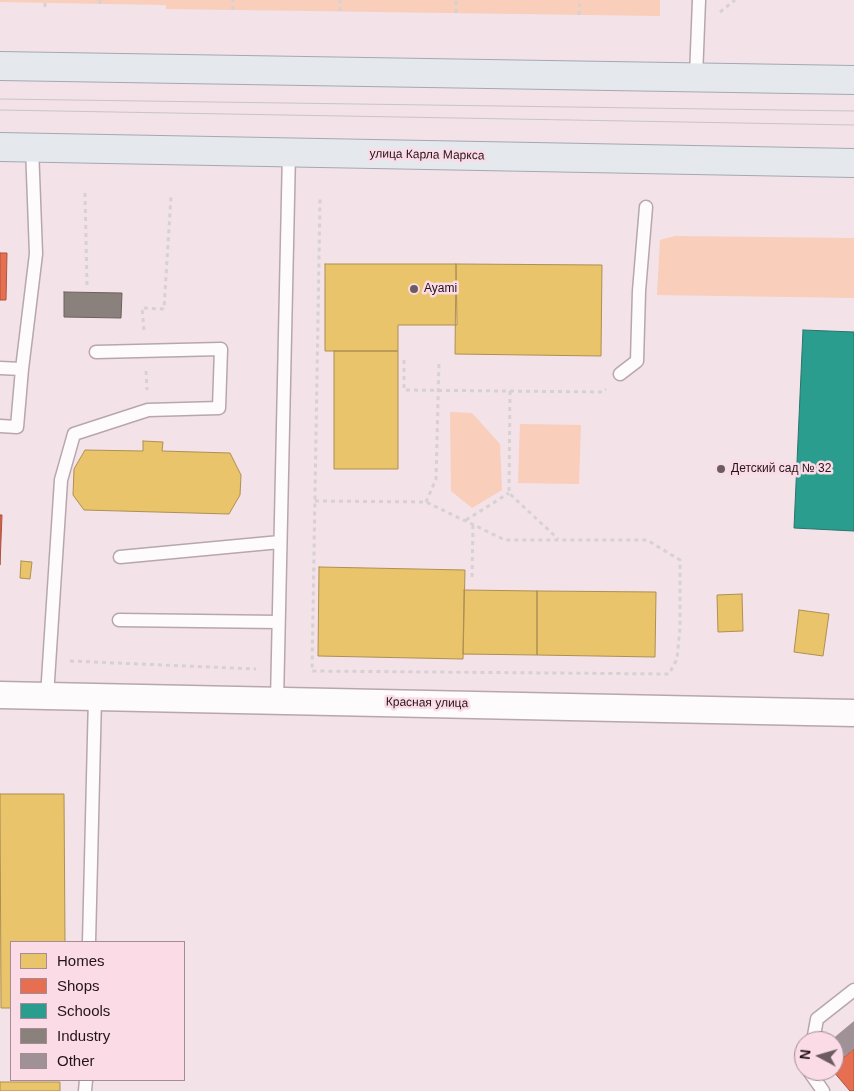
<!DOCTYPE html>
<html>
<head>
<meta charset="utf-8">
<style>
	body { margin:0 }
	#map { position:relative; width:854px; height:1091px; overflow:hidden; background:#f3e2e8; font-family:Arial,sans-serif }
	canvas { display:block }
	.legend { position:absolute; left:10px; top:941px; width:175px; height:140px; box-sizing:border-box; background:#fadbe6; border:1px solid #a58b95; margin:0; padding:6px 9px; list-style:none; font-size:15px; color:#25131b }
	.legend li { display:flex; align-items:center; gap:10px; height:25px }
	.legend b { width:25px; border:1px solid #a58b95 }
	.north { position:absolute; left:794px; top:1031px; width:50px; height:50px; box-sizing:border-box; background:#fadbe6; border:1px solid #a58b95; border-radius:50%; rotate:276deg; font-size:14px; font-weight:700; line-height:20px; text-align:center; color:#25131b }
	.north::after { content:''; display:block; margin:auto; width:18px; height:22px; background:#6d5b63; clip-path:polygon(50% 0,100% 100%,50% 72%,0 100%) }
</style>
</head>
<body>
<div id="map">
<canvas width="854" height="1091"></canvas>
<ul class="legend">
<li><b style="height:14px;background:#e9c46a"></b>Homes</li>
<li><b style="height:14px;background:#e76f51"></b>Shops</li>
<li><b style="height:14px;background:#2a9d8f"></b>Schools</li>
<li><b style="height:14px;background:#8a817c"></b>Industry</li>
<li><b style="height:14px;background:#a09197"></b>Other</li>
</ul>
<div class="north">N</div>
</div>
<script>
const c = document.querySelector('canvas').getContext('2d');
c.lineJoin = 'round';
function fillPath(path, color) { c.fillStyle = color; c.fill(path, 'evenodd'); }
const toPath = rows => new Path2D(rows.map(r => 'M' + r).join(''));
function strokePath(path, color, width, dash) { c.strokeStyle = color; c.lineWidth = width; c.lineCap = dash ? 'butt' : 'round'; c.setLineDash(dash || []); c.stroke(path); }
function label(font, color, halo, rows, align = 'center') {
  c.font = font + ' Arial,sans-serif'; c.lineWidth = 5; c.setLineDash([]); c.textBaseline = 'middle'; c.strokeStyle = halo; c.fillStyle = color; for (const [text, x, y, turn = 0] of rows) {
    c.save(); c.translate(x, y); c.rotate((+turn || 0) * Math.PI / 180); c.textAlign = isNaN(turn) ? turn : align; if (halo) c.strokeText(text, 0, 0); c.fillText(text, 0, 0); c.restore();
  }
}
const green = toPath([
	[0,0,660,0,660,16,166,9,166,5,0,2],
	[675,236,854,238,854,298,657,295,660,240],
	[450,412,472,413,500,444,502,490,472,508,451,491],
	[520,424,581,425,579,484,518,483]
]);
const homes = toPath([
	[325,264,456,264,457,325,398,325,398,351,325,351,325,264],
	[456,264,602,265,601,356,455,354,456,264],
	[334,351,398,351,398,469,334,469,334,351],
	[143,441,163,442,162,451,230,453,241,475,240,495,229,514,84,510,73,495,74,469,85,450,143,451,143,441],
	[21,561,32,562,30,579,20,578,21,561],
	[319,567,465,570,463,659,318,656,319,567],
	[464,590,537,591,537,655,463,654,464,590],
	[537,591,656,592,655,657,537,655,537,591],
	[742,594,743,631,718,632,717,595,742,594],
	[799,610,829,614,823,656,794,652,799,610],
	[0,794,64,794,65,942,11,942,11,1008,1,1008,0,794],
	[0,1082,60,1082,60,1091,0,1091,0,1082]
]);
const shops = toPath([
	[0,253,7,253,6,300,0,300,0,253],
	[0,515,2,515,0,565,0,515],
	[854,1049,854,1091,850,1091,833,1071,834,1065,854,1049]
]);
const schools = toPath([
	[803,330,854,332,854,531,794,528,803,330]
]);
const industry = toPath([
	[64,292,122,293,121,318,64,317,64,292]
]);
const building = toPath([
	[854,1021,854,1049,842,1058,834,1049,834,1041,830,1041]
]);
const path = toPath([
	[100,0,100,8],
	[45,7,45,0],
	[233,10,233,0],
	[340,11,340,0],
	[720,12,735,0],
	[456,13,456,0],
	[579,15,580,0],
	[85,193,87,285],
	[144,330,142,308,164,309,171,196],
	[404,360,404,390,603,392,606,389],
	[146,371,147,390],
	[510,391,509,493,558,539],
	[315,501,426,502,505,540,647,540,680,560,680,628,677,659,669,674,312,671,320,199],
	[426,502,436,479,439,361],
	[466,520,509,493],
	[472,577,473,524],
	[70,661,256,669]
]);
const service = toPath([
	[696,77,699,0],
	[0,368,22,369],
	[620,374,637,361,639,291,646,207],
	[0,426,17,427,22,369,36,254,32,147],
	[120,557,280,542],
	[119,620,278,622],
	[47,696,61,480,74,434,148,410,219,408,221,349,96,352],
	[277,701,289,152],
	[89,942,95,697],
	[813,1041,817,1019,854,990],
	[809,1071,823,1091],
	[85,1091,86,1080]
]);
const minor = toPath([
	[0,695,854,713]
]);
const primary = toPath([
	[0,66,854,80],
	[0,147,854,163]
]);
const tram = toPath([
	[0,99,854,111],
	[0,110,854,125]
]);
const markers = [
	[414,289,5,"#6d5b63"],
	[721,469,5,"#6d5b63"]
];
const streetNames = [
	["улица Карла Маркса",427,155,1],
	["Красная улица",427,703,1]
];
const poiNames = [
	["Ayami",424,289],
	["Детский сад № 32",731,469]
];
fillPath(green, '#f9cebb');
fillPath(homes, '#e9c46a');
strokePath(homes, '#ae8f52', 1);
fillPath(shops, '#e76f51');
strokePath(shops, '#ad5341', 1);
fillPath(schools, '#2a9d8f');
strokePath(schools, '#28746c', 1);
fillPath(industry, '#8a817c');
strokePath(industry, '#6c605f', 1);
fillPath(building, '#a09197');
strokePath(service, '#b7a7ad', 15);
strokePath(minor, '#b7a7ad', 29);
strokePath(primary, '#a4a8b0', 30);
strokePath(path, '#d7d1d4', 3, [4, 4]);
strokePath(service, '#fdfbfc', 12);
strokePath(minor, '#fdfbfc', 26);
strokePath(primary, '#e5e9ee', 28);
strokePath(tram, '#c9c4c6', 1);
for (const [x, y, r, color] of markers) { const dot = new Path2D(); dot.arc(x, y, r, 0, 2 * Math.PI); c.fillStyle = color; c.fill(dot); strokePath(dot, '#fadbe6', 2); }
label('12px', '#25131b', '#fadbe6', streetNames);
label('12px', '#25131b', '#fadbe6', poiNames, 'left');
</script>
</body>
</html>
